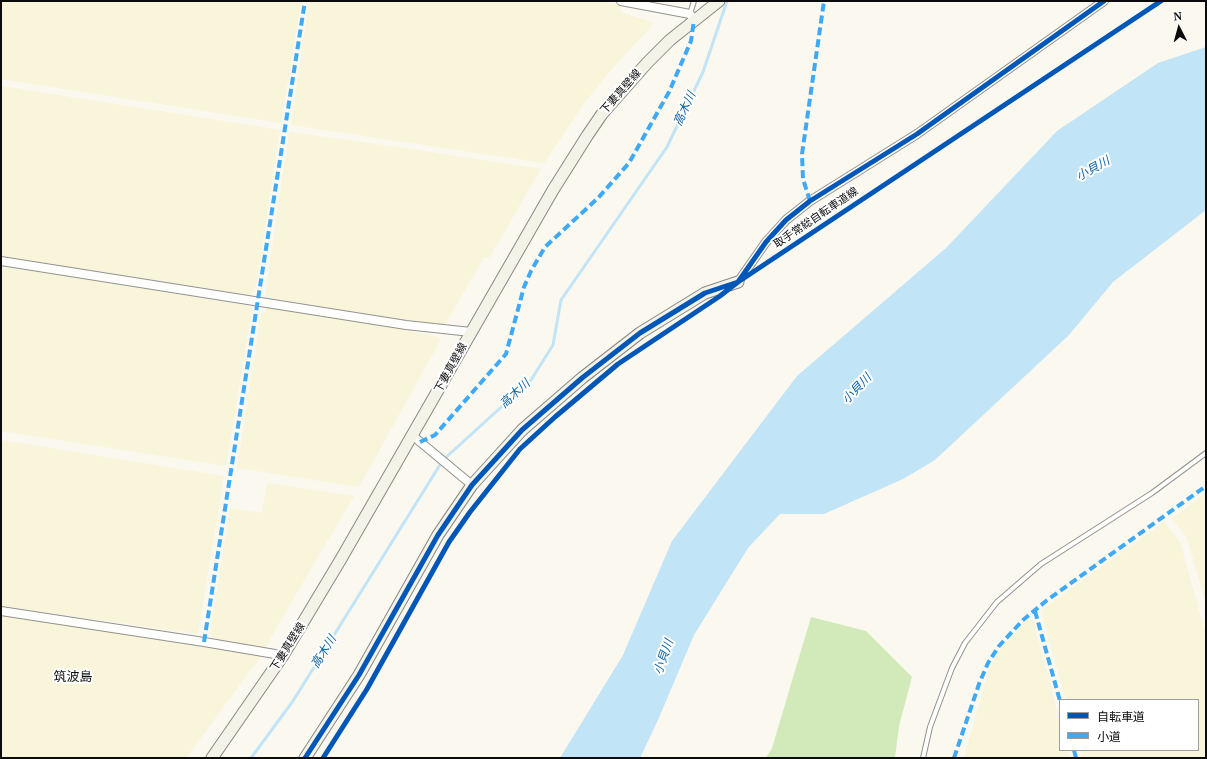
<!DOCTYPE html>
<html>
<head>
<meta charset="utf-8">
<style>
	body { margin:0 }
	#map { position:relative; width:1207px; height:759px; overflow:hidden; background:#faf8ef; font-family:"PT Serif","Noto Sans JP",serif }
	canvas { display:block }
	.frame { position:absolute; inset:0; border:2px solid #0b0b0b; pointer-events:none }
	.legend { position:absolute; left:1059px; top:699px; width:140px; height:52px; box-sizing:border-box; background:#fff; border:1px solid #9d9d9d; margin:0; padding:5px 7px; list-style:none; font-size:12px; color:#0b0b0b }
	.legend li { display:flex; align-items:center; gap:8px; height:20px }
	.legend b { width:20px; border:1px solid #9d9d9d }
	.north { position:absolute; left:1159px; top:8px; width:40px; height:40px; -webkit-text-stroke:3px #fff; paint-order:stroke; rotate:354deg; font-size:11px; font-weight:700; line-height:16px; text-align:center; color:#0b0b0b }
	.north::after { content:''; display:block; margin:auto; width:14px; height:18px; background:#0b0b0b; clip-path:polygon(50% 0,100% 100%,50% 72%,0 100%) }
</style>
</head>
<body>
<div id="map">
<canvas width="1207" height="759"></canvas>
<div class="frame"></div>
<ul class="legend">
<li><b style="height:5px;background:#0057b8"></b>自転車道</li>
<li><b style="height:5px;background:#3fa9f5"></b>小道</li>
</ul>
<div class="north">N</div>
</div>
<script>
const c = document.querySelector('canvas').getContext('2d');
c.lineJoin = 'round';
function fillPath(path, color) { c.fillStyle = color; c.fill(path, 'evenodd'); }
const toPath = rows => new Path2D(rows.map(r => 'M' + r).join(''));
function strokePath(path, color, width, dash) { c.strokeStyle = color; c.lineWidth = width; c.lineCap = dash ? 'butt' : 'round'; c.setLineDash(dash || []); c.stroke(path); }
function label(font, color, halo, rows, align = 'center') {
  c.font = font + ' "PT Serif","Noto Sans JP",serif'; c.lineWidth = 4; c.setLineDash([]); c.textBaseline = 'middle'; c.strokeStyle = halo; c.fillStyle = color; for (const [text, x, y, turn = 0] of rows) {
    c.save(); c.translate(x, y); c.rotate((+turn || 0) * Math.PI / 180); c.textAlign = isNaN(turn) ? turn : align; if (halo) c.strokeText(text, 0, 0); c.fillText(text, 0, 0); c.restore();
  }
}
const farmland = toPath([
	[1,1,301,1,281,123,1,79],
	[309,1,598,1,621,5,620,12,652,22,650,28,617,63,585,102,544,163,291,125],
	[1,86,280,130,255,292,252,292,251,295,1,257],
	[289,132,398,147,541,169,489,258,484,257,446,323,445,327,265,297],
	[1,266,250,306,252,309,226,466,1,431],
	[266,307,389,327,431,335,441,339,359,487,237,468,261,313,266,312],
	[1,440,224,476,198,634,1,606],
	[267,483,354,496,275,630,266,648,213,640,210,634,230,508,262,513],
	[1206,493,1206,604,1187,538,1172,518],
	[1164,522,1180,542,1206,635,1206,758,1082,758,1080,750,1198,750,1198,700,1066,700,1042,616,1043,609],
	[1,615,261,656,186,758,1,758],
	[1027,620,1033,620,1060,720,1060,750,1068,750,1070,758,964,758,990,666,1001,649]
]);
const forest = toPath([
	[811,617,866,631,912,677,899,726,895,758,766,758,772,748]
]);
const water = toPath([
	[1206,47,1206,210,1113,282,1069,335,935,460,903,479,824,514,780,514,748,548,694,635,658,720,640,758,560,758,623,655,672,541,797,376,946,248,1057,131,1158,63]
]);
const stream = toPath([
	[251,758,293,701,443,460,531,380,553,345,561,300,667,147,703,72,727,1]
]);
const lane = toPath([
	[690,14,694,1],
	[923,758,930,727,952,668,965,643,997,602,1041,564,1152,493,1206,453]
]);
const street = toPath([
	[621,1,690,14,694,20],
	[1,261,406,325,471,332],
	[738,282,766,242,786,220,810,201,917,134,1104,1],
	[413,436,472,485],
	[1,611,204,642,275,654,282,657]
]);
const secondary = toPath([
	[212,758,284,654,341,559,553,190,587,136,602,114,647,63,670,40,719,1],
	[305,758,359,675,438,535,472,485,522,430,582,378,640,333,705,293,738,282]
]);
const quiet = toPath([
	[810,201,803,179,802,154,824,1],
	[420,442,435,435,506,354,524,287,531,271,545,247,598,198,629,163,669,92,691,41,694,20],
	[1035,611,1060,701],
	[204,642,305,1],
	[1074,750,1076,758],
	[954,758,979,684,988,663,999,646,1023,620,1046,601,1206,486]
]);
const cycleway = toPath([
	[305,758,359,675,438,535,472,485,522,430,582,378,640,333,705,293,738,282,766,242,786,220,810,201,917,134,1104,1],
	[323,758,367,689,449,542,470,512,520,449,555,417,618,364,720,296,738,282,1161,1]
]);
const streetNames = [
	["下妻真壁線",621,92,-49],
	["取手常総自転車道線",816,218,-34],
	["下妻真壁線",451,368,-61],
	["下妻真壁線",288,647,-58]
];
const waterNames = [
	["高木川",685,109,-65],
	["小貝川",1093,169,-29],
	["小貝川",857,389,-46],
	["高木川",515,394,-43],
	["高木川",324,652,-58],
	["小貝川",664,657,-71]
];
const quarterNames = [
	["筑波島",73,677]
];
fillPath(farmland, '#f8f5da');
fillPath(forest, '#d2eaba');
fillPath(water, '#c2e4f7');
strokePath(stream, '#c2e4f7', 3);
strokePath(lane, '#93928e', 6);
strokePath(street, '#93928e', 10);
strokePath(secondary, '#898884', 13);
strokePath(lane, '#fefefd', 4);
strokePath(street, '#fefefd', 8);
strokePath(secondary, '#f4f3e8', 11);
strokePath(quiet, '#3fa9f5', 4, [8, 4]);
strokePath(cycleway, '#0057b8', 5);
label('11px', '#0b0b0b', '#fff', streetNames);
label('italic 12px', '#0d62a5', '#fff', waterNames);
label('13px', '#0b0b0b', '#fff', quarterNames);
</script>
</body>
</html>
